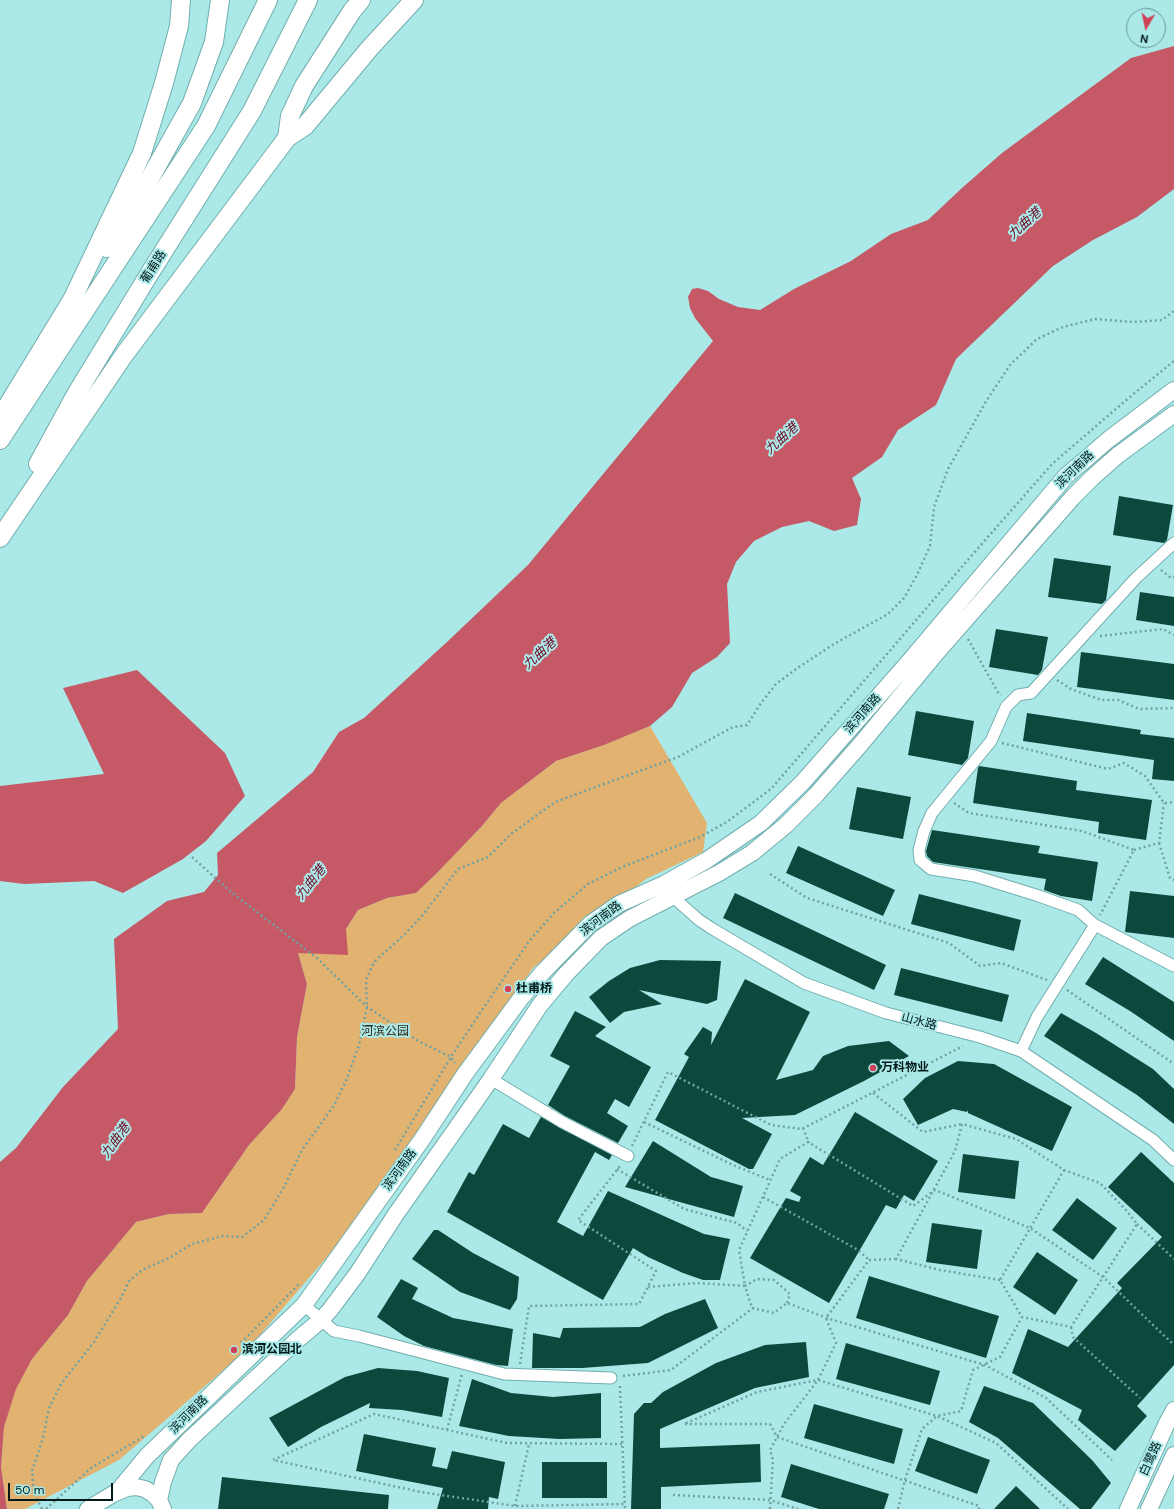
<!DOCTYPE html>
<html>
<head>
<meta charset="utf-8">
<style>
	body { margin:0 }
	#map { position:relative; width:1174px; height:1509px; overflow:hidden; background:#abe9e9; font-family:"DM Sans",sans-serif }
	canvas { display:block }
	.north { position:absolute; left:1126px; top:8px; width:40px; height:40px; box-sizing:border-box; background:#abe9e9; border:1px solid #679696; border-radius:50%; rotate:189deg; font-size:11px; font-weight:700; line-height:16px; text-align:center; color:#011919 }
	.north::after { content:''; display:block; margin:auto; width:14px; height:18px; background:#d04056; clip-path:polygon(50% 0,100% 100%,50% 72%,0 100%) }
	.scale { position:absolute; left:8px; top:1483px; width:105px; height:18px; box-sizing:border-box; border:2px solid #011919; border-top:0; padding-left:5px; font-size:12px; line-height:14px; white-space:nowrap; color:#011919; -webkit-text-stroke:3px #abe9e9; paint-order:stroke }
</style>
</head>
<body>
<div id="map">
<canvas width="1174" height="1509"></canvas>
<div class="north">N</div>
<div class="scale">50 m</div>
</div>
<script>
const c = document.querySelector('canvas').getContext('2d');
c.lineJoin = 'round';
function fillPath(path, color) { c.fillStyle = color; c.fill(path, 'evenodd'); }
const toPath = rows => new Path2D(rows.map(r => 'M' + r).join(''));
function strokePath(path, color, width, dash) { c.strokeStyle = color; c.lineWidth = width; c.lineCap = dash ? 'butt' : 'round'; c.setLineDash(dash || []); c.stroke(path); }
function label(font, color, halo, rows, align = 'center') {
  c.font = font + ' "DM Sans","Noto Sans SC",sans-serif'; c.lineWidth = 4; c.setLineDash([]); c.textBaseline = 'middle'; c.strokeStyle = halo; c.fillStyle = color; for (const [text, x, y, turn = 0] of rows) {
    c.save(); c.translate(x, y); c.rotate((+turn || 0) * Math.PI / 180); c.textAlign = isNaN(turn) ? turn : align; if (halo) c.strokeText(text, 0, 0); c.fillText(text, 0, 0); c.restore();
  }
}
const green = toPath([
	[650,726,707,823,703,852,646,879,533,968,363,1215,248,1349,119,1460,25,1509,7,1509,1,1467,4,1427,16,1388,32,1359,68,1315,87,1281,136,1222,169,1214,202,1213,249,1145,282,1109,295,1089,297,1037,307,984,298,953,346,929,358,910,387,898,416,893,436,874,482,826,501,803,556,761,604,745]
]);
const water = toPath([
	[1174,46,1174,189,1137,217,1093,240,1053,266,956,359,936,405,898,430,882,457,852,478,861,499,857,525,834,531,809,521,782,527,754,541,736,562,727,584,730,643,717,657,692,673,672,707,650,726,604,745,556,761,501,803,482,826,436,874,416,893,387,898,358,910,346,929,348,955,298,953,307,984,297,1037,295,1089,282,1109,249,1145,202,1213,169,1214,136,1222,87,1281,68,1315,32,1359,16,1389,4,1427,1,1467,7,1509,0,1509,0,1162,16,1148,63,1087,118,1029,114,939,167,901,204,892,218,875,217,853,313,772,339,732,364,718,447,642,528,565,713,341,695,318,690,308,688,297,692,289,698,288,708,291,719,299,738,307,760,310,794,289,851,261,891,234,928,220,962,188,1002,153,1131,58],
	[137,670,225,753,245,796,206,841,183,859,123,893,94,881,24,884,0,881,0,786,104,774,63,688]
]);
const building = toPath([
	[1119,496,1173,505,1167,540,1164,543,1113,535],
	[1054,558,1111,566,1106,600,1102,604,1048,597],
	[1140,592,1174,597,1174,626,1136,620],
	[996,629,1048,637,1042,670,1038,675,989,667],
	[1081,652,1174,664,1174,700,1077,687],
	[916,711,974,721,968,758,962,765,908,755],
	[1027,713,1141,730,1140,734,1174,738,1174,781,1152,779,1154,760,1023,741],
	[979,766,1077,781,1076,790,1152,800,1146,840,1098,833,1099,822,973,803,978,768],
	[857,787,911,797,903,839,849,829],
	[932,830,1040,846,1038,853,1098,862,1092,901,1061,896,1044,890,1046,879,933,862,927,856,926,851],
	[798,846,895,890,883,916,786,873],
	[1130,891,1174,896,1174,938,1125,932],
	[735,893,886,965,874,990,723,918],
	[919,894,1021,920,1014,951,911,924],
	[1103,957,1174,1002,1174,1041,1130,1011,1085,984],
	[660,960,721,961,717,1000,707,1004,639,990,662,1004,624,1012,610,1023,589,997,609,981,630,968],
	[901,968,1009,995,1002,1022,894,995],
	[745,979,810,1012,776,1080,813,1070,823,1056,848,1046,889,1041,909,1056,864,1081,795,1115,742,1118,772,1134,753,1169,749,1169,655,1120,689,1057,684,1054,703,1027,712,1032,711,1045],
	[575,1011,606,1027,595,1036,651,1067,629,1107,615,1099,607,1113,628,1126,618,1143,565,1116,548,1105,570,1066,550,1056],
	[1061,1013,1096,1033,1153,1069,1174,1089,1174,1124,1137,1095,1044,1036],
	[958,1061,994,1064,1072,1107,1052,1151,968,1113,968,1110,967,1112,953,1109,918,1125,903,1099,925,1078],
	[855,1112,938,1161,914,1201,904,1195,896,1209,886,1205,829,1303,750,1258,786,1198,799,1202,801,1197,790,1191,810,1157,823,1165],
	[541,1117,612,1155,609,1160,595,1152,557,1222,583,1236,608,1191,704,1234,730,1239,720,1280,703,1280,683,1273,648,1257,633,1248,603,1300,447,1212,469,1172,474,1175,503,1124,529,1138],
	[653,1141,711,1177,743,1186,734,1217,625,1187],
	[1141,1152,1174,1183,1174,1365,1137,1406,1147,1416,1115,1451,1078,1420,1082,1410,1012,1373,1028,1329,1068,1347,1122,1288,1117,1283,1162,1237,1108,1187],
	[963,1154,1019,1161,1015,1199,958,1192],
	[1077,1198,1117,1228,1093,1260,1052,1230],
	[932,1223,982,1230,977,1269,926,1262],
	[434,1230,438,1230,473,1253,519,1277,517,1299,510,1310,460,1292,412,1259],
	[1037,1252,1078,1280,1055,1315,1013,1287],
	[869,1276,999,1316,986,1358,856,1318],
	[401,1279,418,1288,412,1299,453,1318,513,1329,508,1366,496,1365,424,1346,404,1336,377,1317],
	[705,1299,718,1328,648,1363,582,1368,532,1368,533,1333,560,1338,563,1328,640,1327,665,1314],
	[806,1342,809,1377,755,1388,660,1429,660,1448,760,1444,761,1482,661,1487,661,1509,631,1509,634,1414,644,1403,651,1403,663,1392,716,1363,765,1345],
	[846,1343,940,1371,930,1405,836,1379],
	[378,1368,417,1371,449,1378,442,1417,402,1410,369,1408,370,1403,321,1427,288,1447,269,1418,345,1377],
	[472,1379,511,1393,553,1397,601,1393,601,1438,560,1439,509,1436,459,1426],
	[984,1386,1033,1403,1092,1460,1111,1483,1091,1509,1080,1509,998,1438,969,1422],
	[814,1404,903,1429,894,1464,804,1438],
	[364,1434,436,1448,432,1466,447,1469,452,1451,505,1462,498,1499,489,1497,488,1509,437,1509,443,1488,356,1471],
	[928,1437,990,1460,977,1494,915,1471],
	[542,1462,607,1462,607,1498,542,1498],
	[791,1464,889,1494,884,1509,819,1509,781,1497],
	[222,1477,389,1495,388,1509,218,1509],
	[1016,1486,1040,1509,994,1509]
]);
const path = toPath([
	[1161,570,1171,578,1174,577],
	[1100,636,1163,629,1174,635],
	[968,639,1000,696],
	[1057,680,1071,689,1101,700,1118,700,1139,709,1174,708],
	[1002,743,1108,769,1124,763,1145,776,1164,803,1174,802],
	[954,803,969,813,1082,831,1134,850,1100,915],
	[1159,843,1170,878,1174,880],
	[1134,850,1159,843,1164,803],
	[192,857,231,892,317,958,367,1007,420,1042,451,1057,455,1063],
	[770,874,807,898,949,943,980,966,1001,963,1047,980],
	[1067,990,1174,1064],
	[873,1093,923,1132,962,1124],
	[644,1122,733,1165,770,1180],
	[803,1128,809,1143],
	[632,1146,668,1072,771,1125,802,1129,963,1046],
	[395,1150,451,1057,480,1013,530,940,554,913,588,884,622,867,700,837,727,822,771,789,966,562,1052,464,1131,396,1174,361],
	[617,1169,684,1209,737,1223,747,1231],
	[763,1197,858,1250,869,1260],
	[1137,1224,1174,1259],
	[896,1259,869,1260,826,1318,836,1343,818,1380,757,1392,684,1424,770,1424,777,1437,979,1506,979,1509],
	[1000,1280,940,1270,896,1259,955,1151,962,1124,1016,1139,1064,1170,1100,1183,1126,1210,1137,1224,1071,1327,1022,1317],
	[648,1287,697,1283,745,1286,739,1250,780,1159,808,1142,913,1206,935,1190,1030,1228,1103,1277,1174,1345],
	[787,1303,790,1294,774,1280,757,1279,745,1286,752,1308,774,1313,787,1303,830,1319,985,1365,1046,1398,1112,1460],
	[1071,1327,1073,1337,1140,1398],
	[241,1343,299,1284],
	[520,1364,529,1306,639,1304,656,1271,578,1220,620,1166],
	[623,1376,671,1370,753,1308],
	[620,1386,625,1509],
	[447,1430,462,1374],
	[622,1444,507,1443,374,1414,273,1460,421,1492,515,1506,625,1504],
	[673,1495,770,1500,798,1509],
	[515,1506,529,1444],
	[42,1509,34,1493,32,1471,43,1438,49,1408,61,1384,94,1342,121,1298,129,1281,142,1270,169,1258,192,1244,223,1236,242,1237,264,1220,284,1187,302,1150,333,1107,346,1081,359,1045,367,1007,366,980,374,962,404,935,422,916,458,869,488,857,511,834,555,802,678,757,733,727,747,725,761,703,776,684,796,669,834,644,888,614,904,598,917,575,930,546,934,507,948,469,985,403,1010,365,1037,339,1063,327,1095,319,1134,322,1162,320,1174,311],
	[46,1509,91,1468,146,1435],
	[770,1509,773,1460,770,1450,784,1424,818,1380,937,1416,996,1443,1068,1509],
	[898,1509,905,1480,922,1429,937,1416,961,1411,973,1370,1000,1357,1022,1317,1000,1280,1064,1170]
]);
const street = toPath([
	[1174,543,1136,578,1031,693,1018,695,1006,707,991,741,932,813,924,831,919,850,920,860,931,869,975,876,1039,896,1078,910,1095,925,1174,966],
	[670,892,673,897,699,920,711,928,804,983,886,1013,980,1037,1021,1051,1153,1140,1174,1160],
	[1021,1051,1037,1017,1095,925],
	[491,1079,562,1122,628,1156],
	[304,1305,334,1331,359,1336,504,1374,611,1378]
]);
const secondary = toPath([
	[115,1493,127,1488,136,1487,145,1489,153,1494,159,1500,163,1509],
	[159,1500,163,1482,171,1460,189,1440,296,1341,321,1320,330,1310,357,1274,396,1214,491,1079,540,1005,566,974,601,938,629,919,719,873,752,853,786,825,816,795,860,745,938,651,1073,497,1093,477,1118,455,1174,414],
	[88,1509,118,1491,147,1456,304,1305,423,1138,465,1074,521,998,543,972,590,924,619,904,664,884,707,860,761,823,802,783,907,664,1066,476,1108,440,1174,390],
	[1128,1509,1167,1423,1174,1410],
	[1149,1509,1174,1455]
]);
const primary = toPath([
	[287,138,305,126,369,49,414,0],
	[107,248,130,214,192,103,214,42,220,0],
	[0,418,72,300,142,153,164,83,179,26,181,0],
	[0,440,206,126,268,0],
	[38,464,75,396,148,276,252,111,308,0],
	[0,538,124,355,287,138,290,116,304,86,352,11,361,0]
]);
const markers = [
	[508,989,4,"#d04056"],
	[873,1068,4,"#d04056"],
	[234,1350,4,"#d04056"]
];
const streetNames = [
	["葡甫路",154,267,-58],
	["滨河南路",1075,470,-44],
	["滨河南路",863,714,-49],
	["滨河南路",601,919,-37],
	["山水路",919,1022,15],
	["滨河南路",400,1170,-54],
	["滨河南路",189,1415,-45],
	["白鹭路",1151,1459,-66]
];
const poiNames = [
	["杜甫桥",516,989],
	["万科物业",881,1068],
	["滨河公园北",242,1350]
];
const parkNames = [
	["河滨公园",385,1032]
];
const waterNames = [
	["九曲港",1025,224,-42],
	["九曲港",782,439,-42],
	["九曲港",540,654,-42],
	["九曲港",311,883,-51],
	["九曲港",116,1141,-54]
];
fillPath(green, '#e2b370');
fillPath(water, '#c55965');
fillPath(building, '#0c483c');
strokePath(street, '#71aeae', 13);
strokePath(secondary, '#71aeae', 18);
strokePath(primary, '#71aeae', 20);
strokePath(path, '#71a2a2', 2.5, [2, 3]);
strokePath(street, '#fff', 11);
strokePath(secondary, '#fff', 16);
strokePath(primary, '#fff', 18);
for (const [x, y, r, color] of markers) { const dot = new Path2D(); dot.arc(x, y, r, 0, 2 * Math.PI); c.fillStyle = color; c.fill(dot); strokePath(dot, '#abe9e9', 1.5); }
label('12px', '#011919', '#abe9e9', streetNames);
label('bold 12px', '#011919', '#abe9e9', poiNames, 'left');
label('12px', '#342817', '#abe9e9', parkNames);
label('italic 13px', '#710a23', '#abe9e9', waterNames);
</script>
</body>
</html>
